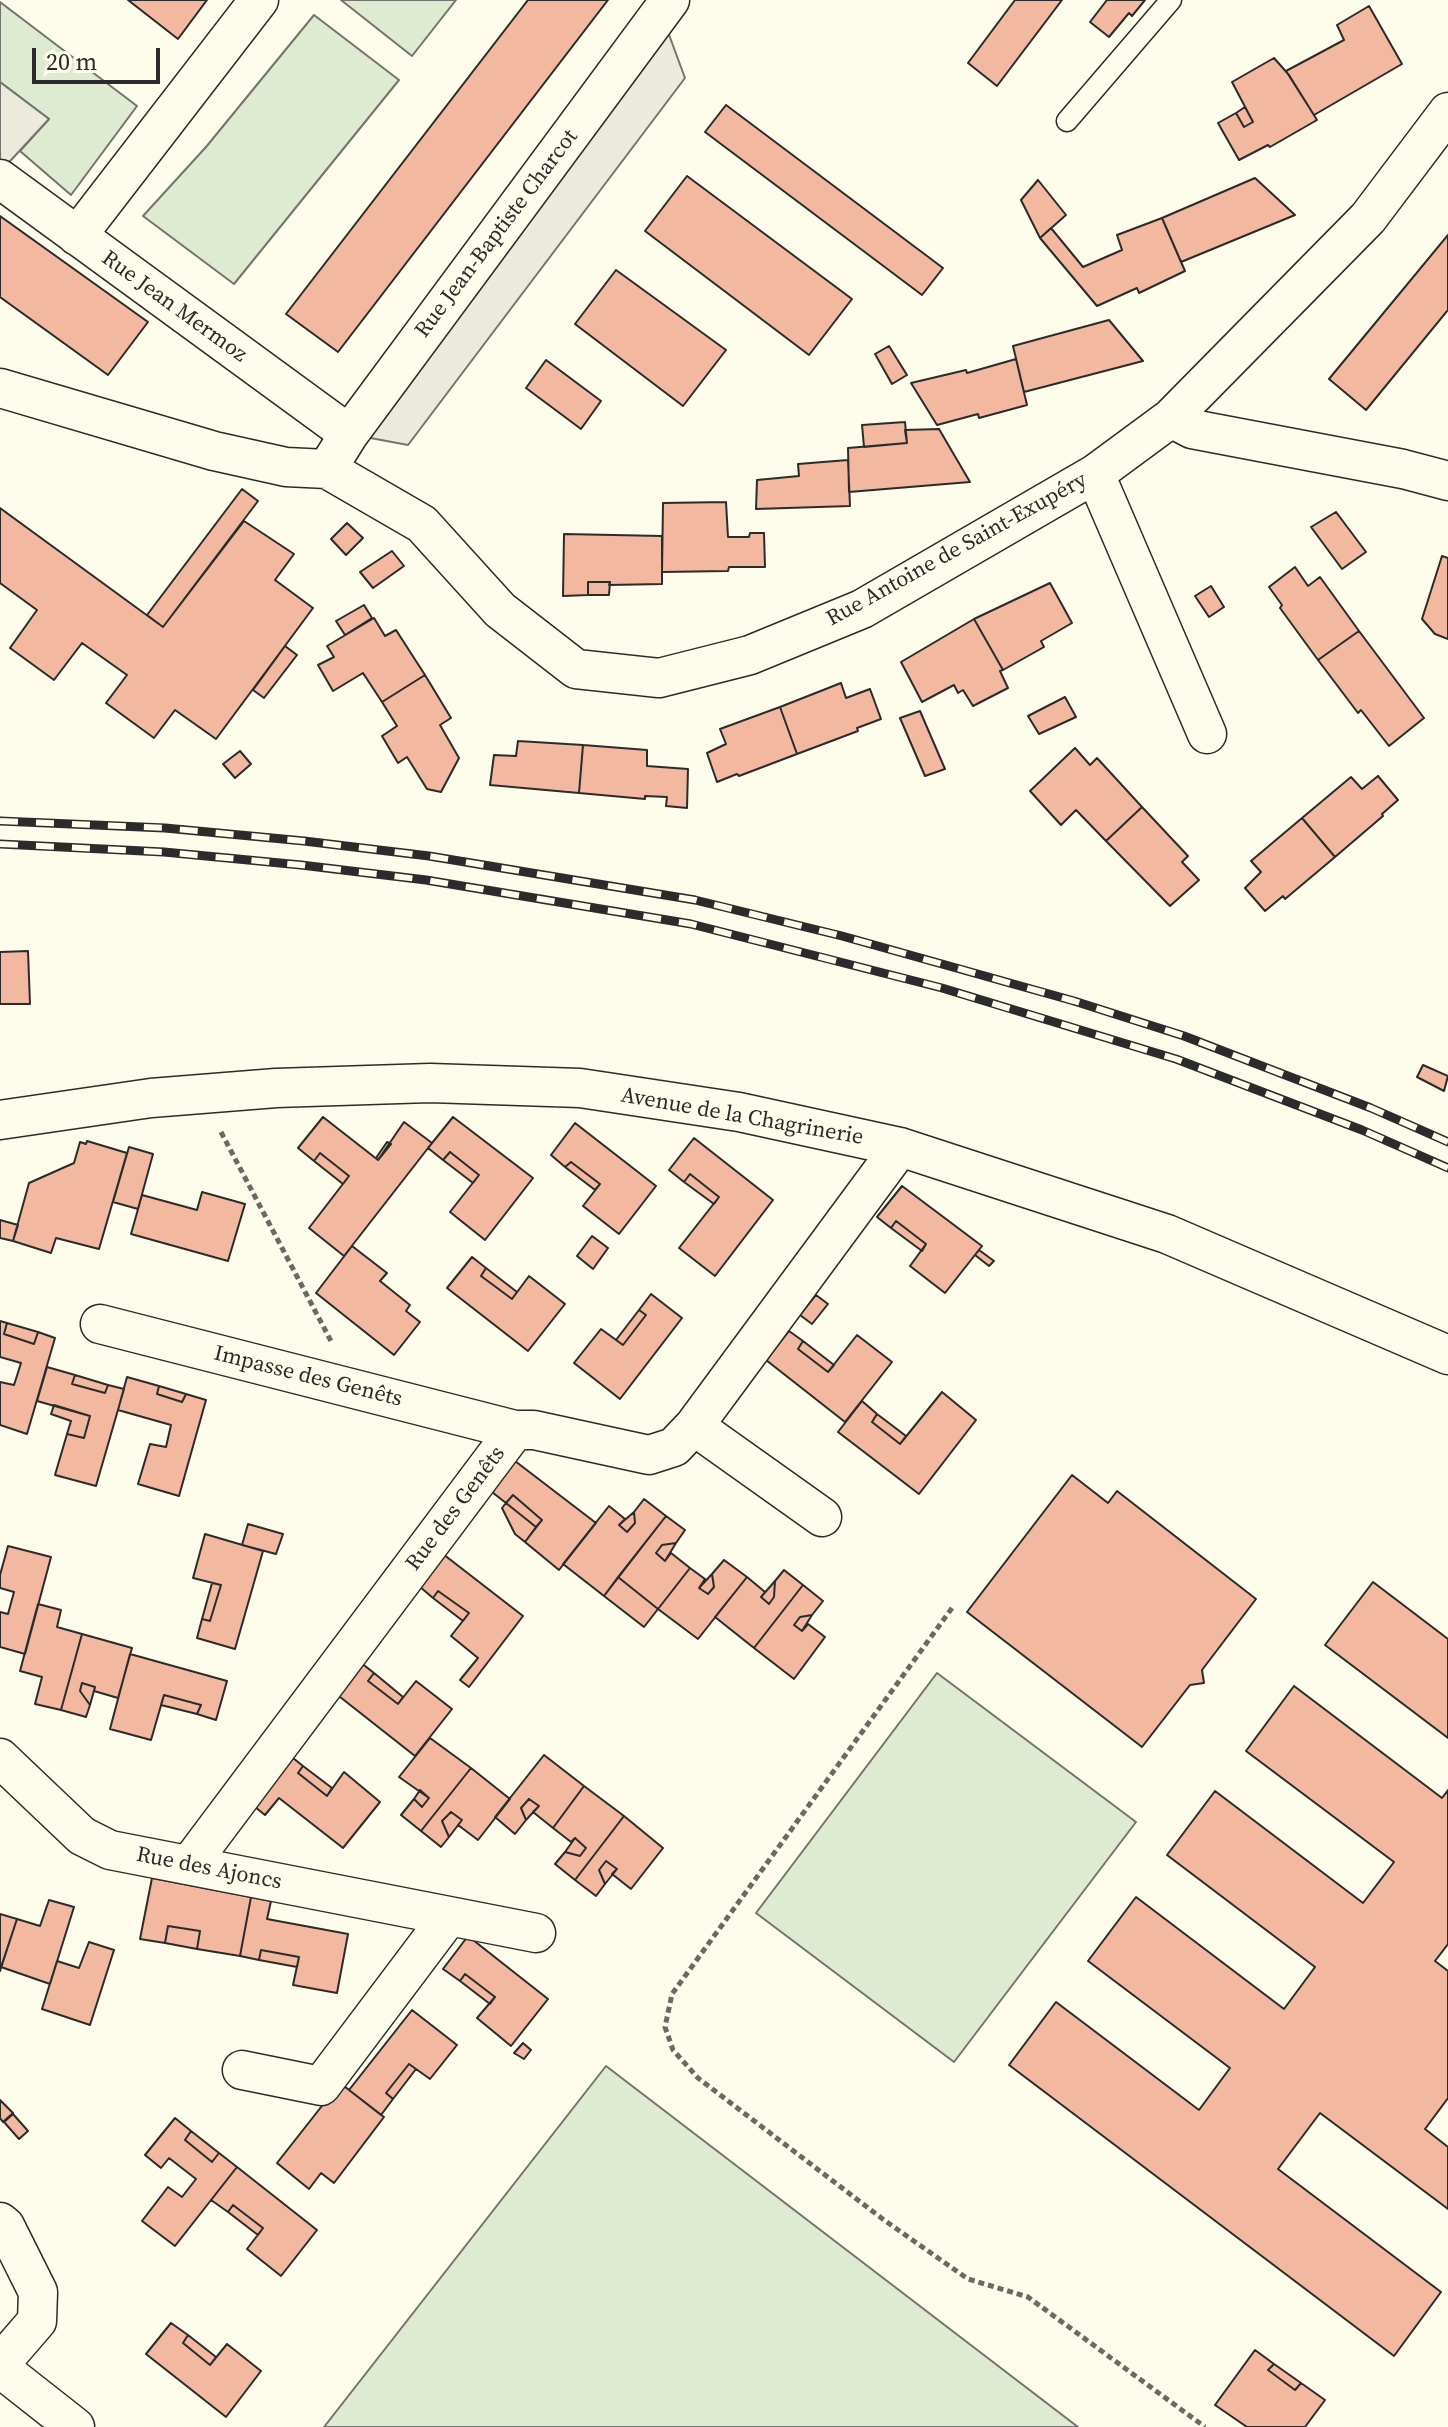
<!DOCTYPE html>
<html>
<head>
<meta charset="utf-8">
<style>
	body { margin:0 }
	#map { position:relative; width:1448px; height:2427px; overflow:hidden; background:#fdfbea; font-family:"Source Serif 4",serif }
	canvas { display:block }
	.scale { position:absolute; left:32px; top:48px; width:128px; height:36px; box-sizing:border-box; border:4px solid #2b2b2b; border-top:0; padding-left:10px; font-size:24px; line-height:28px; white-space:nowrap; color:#2b2b2b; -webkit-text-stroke:6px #fdfbea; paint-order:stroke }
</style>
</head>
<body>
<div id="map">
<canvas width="1448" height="2427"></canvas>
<div class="scale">20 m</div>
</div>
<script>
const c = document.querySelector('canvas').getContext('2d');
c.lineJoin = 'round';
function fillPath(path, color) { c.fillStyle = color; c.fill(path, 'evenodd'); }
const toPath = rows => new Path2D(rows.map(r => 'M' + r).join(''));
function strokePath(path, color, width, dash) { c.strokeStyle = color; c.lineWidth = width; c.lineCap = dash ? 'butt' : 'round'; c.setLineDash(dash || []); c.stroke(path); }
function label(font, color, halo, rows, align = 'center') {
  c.font = font + ' "Source Serif 4",serif'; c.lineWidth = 6; c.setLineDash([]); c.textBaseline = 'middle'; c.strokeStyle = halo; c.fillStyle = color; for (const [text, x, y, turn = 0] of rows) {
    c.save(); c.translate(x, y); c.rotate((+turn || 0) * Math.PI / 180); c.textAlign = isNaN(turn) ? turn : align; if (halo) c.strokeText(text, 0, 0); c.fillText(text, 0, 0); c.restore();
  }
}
const green = toPath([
	[341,0,456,0,412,56,341,0],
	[0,2,137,106,71,195,20,151,49,119,0,82,0,2],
	[314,15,399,80,234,284,143,216,206,147,314,15],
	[937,1673,1136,1822,954,2062,756,1913,937,1673],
	[606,2066,1078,2427,324,2427,606,2066]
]);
const parking = toPath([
	[661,13,685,78,408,445,349,434,661,13],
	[0,82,49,119,0,172,0,82]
]);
const building = toPath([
	[128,0,207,0,178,39,128,0],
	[528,0,608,0,338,352,286,314,528,0],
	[1015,0,1062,0,997,86,968,63,1015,0],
	[1107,0,1145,0,1132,16,1129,13,1109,37,1090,22,1107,0],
	[1369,6,1402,64,1314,115,1286,71,1344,40,1337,25,1369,6],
	[1274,58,1289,75,1317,120,1270,147,1268,145,1239,160,1218,123,1236,113,1244,127,1253,122,1232,82,1274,58],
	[726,105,943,268,922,295,705,132,726,105],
	[1245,107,1253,122,1244,127,1236,113,1245,107],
	[687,176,852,299,809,355,645,231,687,176],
	[1255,178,1295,215,1181,262,1162,218,1255,178],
	[1038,180,1066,215,1040,238,1021,200,1038,180],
	[0,216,148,322,108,375,0,297,0,216],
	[1162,218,1185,271,1139,293,1137,288,1097,306,1040,238,1051,228,1083,267,1122,250,1117,235,1162,218],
	[1448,235,1448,310,1366,410,1329,379,1448,235],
	[616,270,726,350,683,406,575,324,616,270],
	[1109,320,1143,361,1024,392,1013,346,1109,320],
	[889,346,907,375,892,384,875,354,889,346],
	[1016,359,1027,405,979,418,978,414,937,425,911,383,966,370,967,373,1016,359],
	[546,360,601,401,581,429,526,388,546,360],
	[905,422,907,443,864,447,862,425,905,422],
	[939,429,970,482,849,492,848,448,907,443,905,430,939,429],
	[848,460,850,506,756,509,757,480,799,476,798,464,848,460],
	[242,489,258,501,163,627,147,615,242,489],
	[726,502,728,537,749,537,750,533,764,533,765,567,729,567,728,571,662,572,663,503,726,502],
	[0,508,163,627,244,521,294,554,275,580,313,608,216,739,175,710,154,738,106,703,127,675,82,643,54,680,10,648,37,610,0,583,0,508],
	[1336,512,1366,552,1342,569,1311,527,1336,512],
	[347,523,363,538,346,555,331,539,347,523],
	[564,534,662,536,662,584,609,585,610,582,588,582,588,595,563,596,564,534],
	[392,551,404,566,373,588,360,572,392,551],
	[1442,556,1448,558,1448,639,1435,634,1422,619,1442,556],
	[1295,567,1308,586,1320,577,1359,631,1318,660,1280,608,1282,605,1269,587,1295,567],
	[588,582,610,582,609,595,588,595,588,582],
	[1050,583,1072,623,1041,641,1044,647,1003,670,974,619,1050,583],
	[1211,586,1224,607,1209,617,1195,596,1211,586],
	[364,605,372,618,345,635,336,621,364,605],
	[374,618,385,636,396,630,425,675,382,702,363,673,333,691,318,665,334,657,327,646,374,618],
	[974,619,1003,670,1000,671,1008,688,973,706,963,690,958,693,954,685,922,702,901,662,974,619],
	[1359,631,1424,718,1389,746,1361,710,1358,713,1318,660,1359,631],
	[285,646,297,655,264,698,253,690,285,646],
	[425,675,451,718,440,725,459,758,441,792,427,789,407,757,398,763,382,736,397,726,382,702,425,675],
	[841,683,846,698,870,689,881,719,857,728,858,731,797,754,780,707,841,683],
	[1065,697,1076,717,1039,734,1028,716,1065,697],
	[780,707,797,754,739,776,737,774,717,782,707,753,726,744,720,729,780,707],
	[920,711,945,769,925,776,900,718,920,711],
	[518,741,583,745,579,793,490,785,494,755,516,756,518,741],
	[583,745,647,750,647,766,688,769,687,808,666,806,667,797,645,796,645,799,579,793,583,745],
	[1075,748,1090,765,1097,758,1142,807,1106,841,1076,810,1061,825,1030,791,1075,748],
	[240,751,251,764,235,778,223,764,240,751],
	[1378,776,1398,800,1382,814,1383,816,1335,857,1302,818,1351,777,1362,789,1378,776],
	[1142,807,1188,856,1182,862,1199,880,1170,906,1106,841,1142,807],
	[1302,818,1335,857,1285,899,1283,896,1265,911,1245,888,1261,872,1251,861,1302,818],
	[28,951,30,1004,0,1004,0,952,28,951],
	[1423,1065,1448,1076,1444,1091,1417,1077,1423,1065],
	[323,1117,378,1160,404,1122,432,1143,344,1256,309,1228,349,1176,320,1153,314,1161,298,1148,323,1117],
	[453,1117,533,1178,485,1240,450,1212,479,1175,450,1152,443,1160,428,1148,453,1117],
	[575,1123,656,1186,619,1234,583,1206,600,1184,571,1162,565,1167,551,1155,575,1123],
	[694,1138,773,1200,715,1276,679,1248,719,1197,690,1174,684,1182,669,1170,694,1138],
	[87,1141,127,1153,99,1249,56,1238,51,1253,13,1241,29,1183,74,1163,80,1142,86,1144,87,1141],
	[387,1142,391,1144,378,1160,376,1158,387,1142],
	[129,1147,153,1154,138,1209,113,1202,129,1147],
	[450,1152,479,1175,473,1183,443,1160,450,1152],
	[320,1153,349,1176,343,1184,314,1161,320,1153],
	[571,1162,600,1184,595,1190,565,1167,571,1162],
	[690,1174,719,1197,714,1204,684,1182,690,1174],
	[902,1186,982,1246,945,1293,910,1266,926,1244,896,1221,891,1228,877,1217,902,1186],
	[202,1192,245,1204,228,1261,131,1234,142,1195,197,1210,202,1192],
	[0,1220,18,1225,13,1241,0,1238,0,1220],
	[896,1221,926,1244,922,1251,891,1228,896,1221],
	[592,1236,608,1248,593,1269,577,1256,592,1236],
	[352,1246,387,1273,380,1281,410,1305,406,1311,420,1322,394,1355,316,1293,352,1246],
	[979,1250,994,1261,989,1266,975,1255,979,1250],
	[472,1257,486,1268,481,1276,512,1299,529,1276,565,1304,528,1351,447,1288,472,1257],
	[486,1268,517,1292,512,1299,481,1276,486,1268],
	[651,1294,682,1318,620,1399,574,1363,601,1329,623,1345,646,1315,639,1310,651,1294],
	[816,1295,828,1304,812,1324,800,1315,816,1295],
	[639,1310,646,1315,623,1345,616,1340,639,1310],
	[0,1321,7,1323,4,1334,34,1344,38,1332,55,1338,27,1434,0,1425,0,1382,14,1385,21,1363,0,1357,0,1321],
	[7,1323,38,1332,34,1344,4,1334,7,1323],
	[789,1331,803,1341,798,1349,828,1372,857,1335,892,1362,845,1422,766,1360,789,1331],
	[803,1341,834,1365,828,1372,798,1349,803,1341],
	[47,1367,75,1375,72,1384,105,1393,108,1385,124,1389,96,1486,55,1475,67,1434,84,1438,90,1416,37,1401,47,1367],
	[75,1375,108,1385,105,1393,72,1384,75,1375],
	[127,1377,159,1386,157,1394,182,1402,186,1394,206,1400,179,1496,138,1484,150,1444,166,1447,171,1425,118,1410,127,1377],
	[159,1386,186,1394,182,1402,157,1394,159,1386],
	[942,1392,976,1420,919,1494,838,1432,862,1401,877,1414,872,1422,900,1444,942,1392],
	[54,1405,90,1416,84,1438,67,1434,71,1421,51,1414,54,1405],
	[877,1414,906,1436,900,1444,872,1422,877,1414],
	[515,1461,596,1523,559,1570,525,1542,542,1520,513,1495,506,1503,492,1492,515,1461],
	[1072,1475,1108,1503,1117,1491,1256,1599,1202,1670,1204,1683,1190,1685,1142,1747,967,1612,1072,1475],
	[513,1495,542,1520,536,1527,506,1503,513,1495],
	[644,1499,666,1516,604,1596,563,1564,609,1506,625,1519,619,1525,627,1532,635,1523,634,1512,644,1499],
	[506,1503,536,1527,525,1542,515,1534,502,1508,506,1503],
	[634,1512,635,1523,627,1532,619,1525,634,1512],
	[666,1516,685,1530,676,1543,662,1545,656,1553,665,1561,671,1553,690,1568,658,1609,618,1577,666,1516],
	[248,1524,283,1534,276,1554,242,1545,248,1524],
	[205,1534,263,1551,235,1649,197,1638,202,1619,210,1621,221,1585,193,1578,205,1534],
	[676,1543,665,1561,656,1553,662,1545,676,1543],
	[8,1546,51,1557,25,1654,0,1647,0,1612,8,1614,14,1592,0,1588,0,1575,8,1546],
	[443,1554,523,1616,469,1687,460,1680,478,1658,451,1636,469,1613,438,1591,433,1598,419,1586,443,1554],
	[724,1560,747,1577,698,1639,658,1609,690,1568,705,1579,699,1588,708,1594,714,1587,712,1574,724,1560],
	[784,1570,803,1585,754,1648,715,1617,747,1577,765,1592,761,1597,769,1604,774,1597,775,1581,784,1570],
	[712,1574,714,1587,708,1594,699,1588,712,1574],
	[618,1577,658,1609,644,1627,604,1596,618,1577],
	[775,1581,774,1597,769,1604,761,1597,775,1581],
	[1373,1582,1448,1639,1448,1738,1325,1645,1373,1582],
	[212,1583,221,1585,210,1621,202,1619,212,1583],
	[803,1585,823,1601,812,1615,800,1617,794,1625,802,1631,808,1624,825,1637,794,1679,754,1648,803,1585],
	[438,1591,469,1613,463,1621,433,1598,438,1591],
	[38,1604,61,1610,57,1627,82,1634,61,1710,35,1704,42,1677,20,1671,38,1604],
	[812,1615,802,1631,794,1625,800,1617,812,1615],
	[82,1634,132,1648,118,1698,94,1691,95,1687,82,1683,80,1691,90,1705,86,1717,61,1710,82,1634],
	[130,1654,227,1681,216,1720,197,1714,201,1705,164,1695,151,1740,110,1729,130,1654],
	[360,1662,374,1673,368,1681,398,1704,416,1681,452,1709,415,1756,335,1693,360,1662],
	[374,1673,403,1697,398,1704,368,1681,374,1673],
	[82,1683,95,1687,90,1705,80,1691,82,1683],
	[1294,1686,1442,1798,1448,1790,1448,1944,1435,1961,1448,1971,1448,2098,1425,2129,1448,2147,1448,2209,1320,2113,1278,2169,1441,2292,1394,2356,1009,2065,1056,2002,1199,2110,1230,2068,1088,1961,1136,1897,1284,2009,1315,1967,1167,1855,1215,1791,1363,1903,1394,1862,1246,1751,1294,1686],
	[164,1695,201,1705,197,1714,161,1705,164,1695],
	[430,1738,471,1768,421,1831,401,1815,414,1799,422,1807,429,1798,399,1777,430,1738],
	[288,1754,303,1766,298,1773,327,1796,344,1772,380,1802,343,1848,279,1798,265,1815,250,1803,288,1754],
	[544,1755,584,1786,553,1828,533,1812,539,1806,529,1799,521,1808,526,1820,515,1834,495,1817,544,1755],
	[303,1766,332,1788,327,1796,298,1773,303,1766],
	[471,1768,510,1799,478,1840,458,1825,462,1820,451,1812,442,1821,449,1837,441,1847,421,1831,471,1768],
	[584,1786,624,1816,575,1880,555,1864,565,1852,580,1856,586,1848,575,1838,571,1842,553,1828,584,1786],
	[420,1790,429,1798,422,1807,414,1799,420,1790],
	[529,1799,539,1806,526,1820,521,1808,529,1799],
	[451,1812,462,1820,449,1837,442,1821,451,1812],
	[624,1816,663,1848,631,1889,612,1874,617,1869,606,1861,599,1870,605,1884,596,1896,575,1880,624,1816],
	[575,1838,586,1848,580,1856,565,1852,575,1838],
	[606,1861,617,1869,605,1884,599,1870,606,1861],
	[152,1878,251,1897,240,1956,197,1949,200,1931,168,1926,165,1943,140,1939,152,1878],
	[251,1897,271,1901,267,1919,348,1934,337,1993,293,1985,299,1957,261,1950,259,1960,240,1956,251,1897],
	[49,1900,74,1907,50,1984,1,1967,17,1919,40,1926,49,1900],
	[0,1914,17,1919,0,1971,0,1914],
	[168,1926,200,1931,197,1949,165,1943,168,1926],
	[468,1936,548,1999,511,2046,477,2018,495,1997,465,1974,460,1981,443,1969,468,1936],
	[89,1942,114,1950,90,2025,42,2009,57,1961,79,1968,89,1942],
	[261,1950,299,1957,297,1967,259,1960,261,1950],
	[465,1974,495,1997,490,2004,460,1981,465,1974],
	[412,2010,457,2045,430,2079,409,2064,386,2093,393,2099,381,2115,349,2090,412,2010],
	[523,2043,531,2050,524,2059,514,2053,523,2043],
	[409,2064,416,2069,393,2099,386,2093,409,2064],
	[340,2083,384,2117,334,2183,321,2173,309,2189,277,2163,340,2083],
	[0,2100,13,2113,3,2122,0,2118,0,2100],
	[13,2114,28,2131,19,2139,4,2122,13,2114],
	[175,2118,191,2131,185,2140,212,2162,219,2153,237,2167,175,2246,142,2221,168,2187,182,2197,196,2179,169,2158,161,2168,145,2155,175,2118],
	[191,2131,219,2153,212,2162,185,2140,191,2131],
	[237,2167,317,2230,281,2276,247,2249,263,2228,233,2205,228,2212,211,2200,237,2167],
	[233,2205,263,2228,258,2235,228,2212,233,2205],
	[171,2323,188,2335,183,2343,210,2365,227,2344,261,2371,226,2417,146,2354,171,2323],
	[188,2335,216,2357,210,2365,183,2343,188,2335],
	[1255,2350,1274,2364,1268,2370,1295,2390,1301,2383,1325,2400,1305,2427,1247,2427,1215,2405,1255,2350],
	[1274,2364,1301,2383,1295,2390,1268,2370,1274,2364]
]);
const path = toPath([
	[221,1132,332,1343],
	[952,1608,672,1994,665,2027,673,2050,698,2078,884,2220,968,2279,1028,2297,1205,2427]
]);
const service = toPath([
	[1067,121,1171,0]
]);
const minor = toPath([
	[0,179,349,434],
	[77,236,259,0],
	[0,388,214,451,286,467,327,469,422,524,500,610,576,669,659,678,750,655,862,609,1095,474,1171,418,1368,218,1448,112],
	[1171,418,1192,429,1403,469,1448,481],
	[327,469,349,434,670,0],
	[1095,474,1207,734],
	[0,1120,151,1098,276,1088,430,1083,580,1088,739,1112,900,1147,1167,1234,1448,1355],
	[100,1324,515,1430],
	[694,1426,822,1517],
	[0,1758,82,1836,110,1850,449,1916,321,2086,242,2070],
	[189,1865,515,1430,534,1430,649,1455,674,1447,694,1426,900,1147],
	[449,1916,536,1933],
	[0,2222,5,2226,38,2292,37,2321,0,2364],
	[0,2368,75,2427]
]);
const rail = toPath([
	[0,821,165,828,304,841,429,856,695,900,842,936,1074,1001,1184,1036,1371,1108,1448,1142],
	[0,844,164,852,301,865,426,880,691,924,942,988,1176,1059,1362,1130,1448,1168]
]);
const streetNames = [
	["Rue Jean-Baptiste Charcot",497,234,-53],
	["Rue Jean Mermoz",174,307,36],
	["Rue Antoine de Saint-Exupéry",957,550,-29],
	["Avenue de la Chagrinerie",742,1117,10],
	["Impasse des Genêts",308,1377,14],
	["Rue des Genêts",456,1509,-53],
	["Rue des Ajoncs",209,1869,11]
];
fillPath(green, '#deebd1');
strokePath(green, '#74746e', 2);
fillPath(parking, '#eceadb');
strokePath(parking, '#74746e', 2);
fillPath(building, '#f2b8a0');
strokePath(building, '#2b2b2b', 2);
strokePath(service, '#2b2b2b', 23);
strokePath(minor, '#2b2b2b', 41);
strokePath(path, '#6a6964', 5, [6, 4]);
strokePath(service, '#fdfbea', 20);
strokePath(minor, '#fdfbea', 38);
strokePath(rail, '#2b2b2b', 9);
strokePath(rail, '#fdfbea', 6, [18]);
label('22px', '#2b2b2b', '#fdfbea', streetNames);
</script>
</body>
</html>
